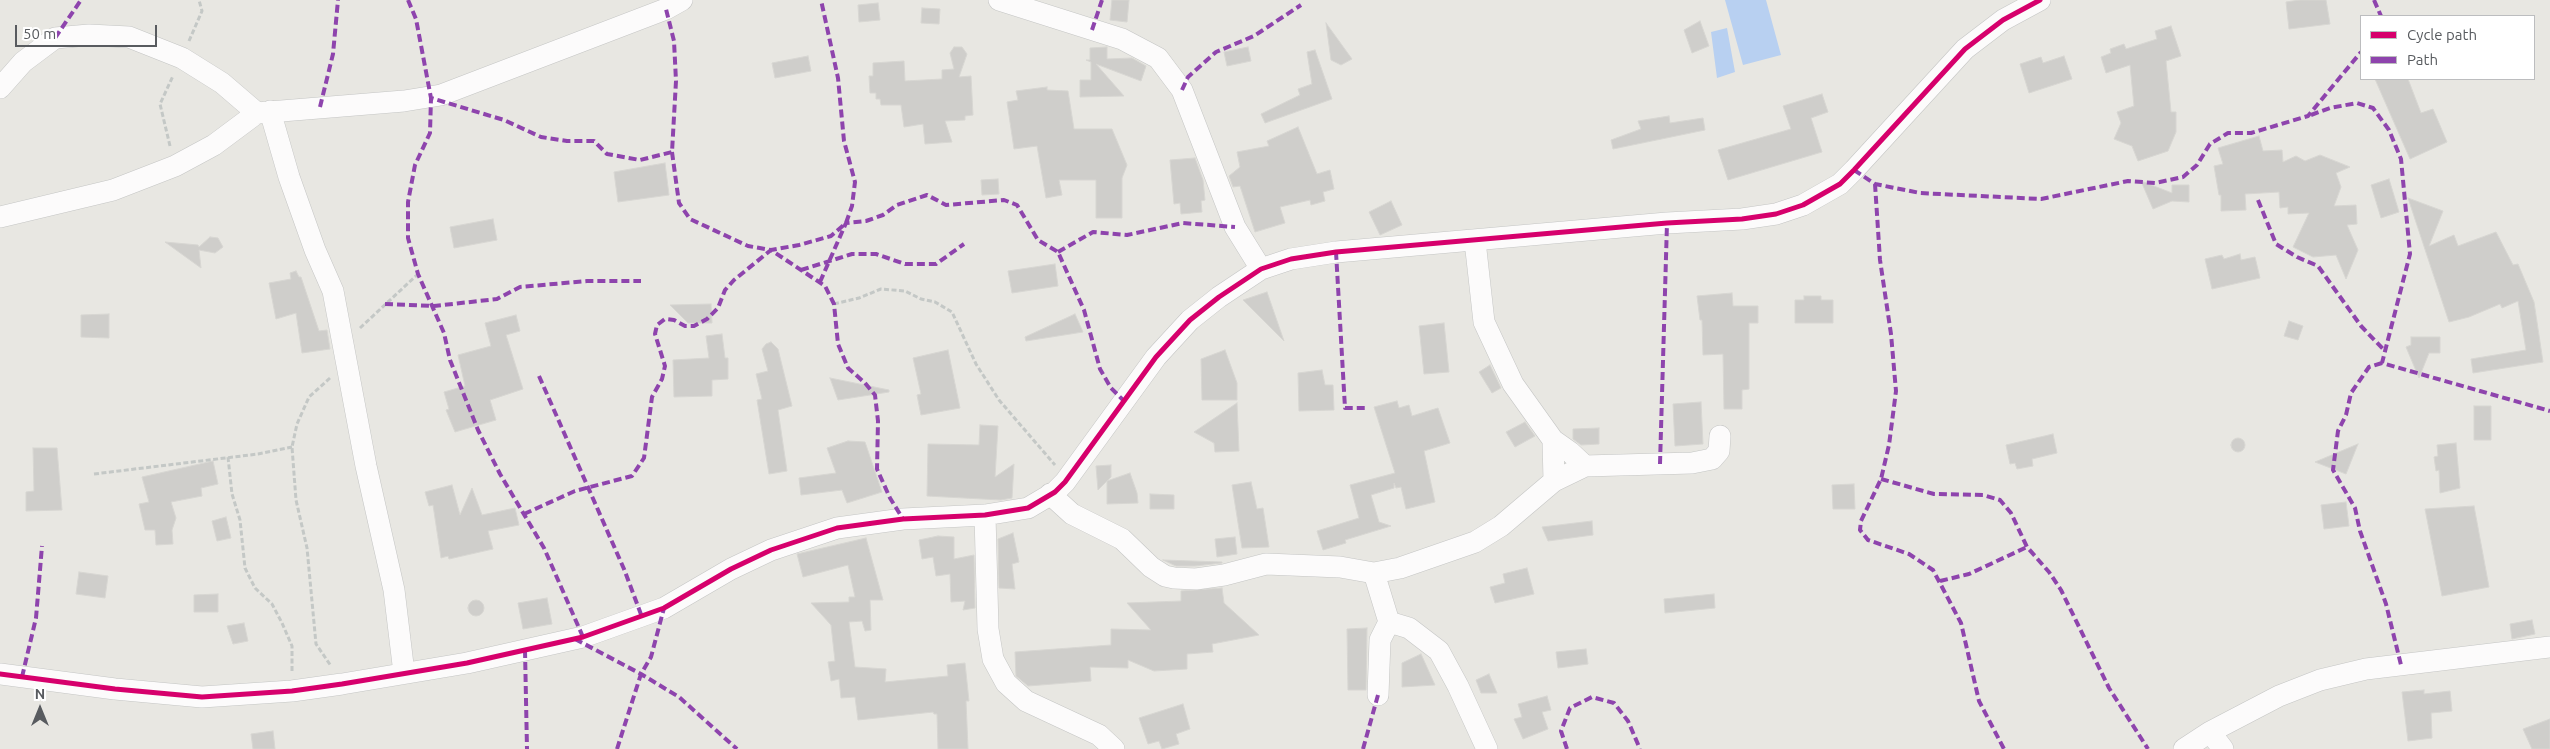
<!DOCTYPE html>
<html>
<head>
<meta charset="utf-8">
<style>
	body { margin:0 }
	#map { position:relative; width:2550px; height:749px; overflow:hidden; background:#e8e7e2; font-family:Ubuntu,sans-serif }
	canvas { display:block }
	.legend { position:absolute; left:2360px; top:15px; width:175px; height:65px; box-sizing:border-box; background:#fff; border:1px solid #bcbdbf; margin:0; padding:6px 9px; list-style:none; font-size:15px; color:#585b5f }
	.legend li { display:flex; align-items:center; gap:10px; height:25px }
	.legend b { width:25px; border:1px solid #bcbdbf }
	.north { position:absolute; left:15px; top:684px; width:50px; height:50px; -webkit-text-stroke:4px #fff; paint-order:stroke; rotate:0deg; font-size:14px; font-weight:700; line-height:20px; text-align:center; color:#585b5f }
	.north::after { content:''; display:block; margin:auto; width:18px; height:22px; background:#585b5f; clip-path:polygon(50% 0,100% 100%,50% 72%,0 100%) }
	.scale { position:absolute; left:15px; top:25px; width:142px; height:22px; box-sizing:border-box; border:2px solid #585b5f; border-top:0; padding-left:6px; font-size:15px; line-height:18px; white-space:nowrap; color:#585b5f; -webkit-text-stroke:4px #fff; paint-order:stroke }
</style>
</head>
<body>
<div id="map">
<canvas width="2550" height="749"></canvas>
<ul class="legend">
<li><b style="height:6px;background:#d6006c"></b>Cycle path</li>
<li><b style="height:6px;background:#8e44ad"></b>Path</li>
</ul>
<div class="north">N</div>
<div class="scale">50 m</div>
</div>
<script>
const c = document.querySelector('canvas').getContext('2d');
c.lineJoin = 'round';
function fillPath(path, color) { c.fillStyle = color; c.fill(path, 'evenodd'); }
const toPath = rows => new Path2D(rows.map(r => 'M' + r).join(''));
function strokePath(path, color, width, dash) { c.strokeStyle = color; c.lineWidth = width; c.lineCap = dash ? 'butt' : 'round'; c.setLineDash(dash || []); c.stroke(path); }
const water = toPath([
	[1725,0,1766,0,1781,55,1743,65],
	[1727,28,1735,72,1717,78,1711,32]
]);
const building = toPath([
	[1112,0,1129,0,1127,22,1110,20,1112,0],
	[2299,0,2326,0,2330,24,2289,29,2286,2,2299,0],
	[878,3,880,20,859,22,858,5,878,3],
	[922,8,940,9,939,24,921,23,922,8],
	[1700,21,1709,46,1692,53,1684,30,1700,21],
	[1326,23,1352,59,1341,65,1331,60,1326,23],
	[2171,26,2181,56,2166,61,2171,112,2176,112,2176,132,2168,151,2138,161,2132,146,2114,139,2121,123,2117,112,2134,106,2130,65,2106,73,2101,57,2111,53,2110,49,2124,44,2126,49,2157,39,2155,31,2171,26],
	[954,47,962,47,967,54,959,77,971,76,973,115,965,116,965,120,945,121,952,142,925,144,923,124,904,127,901,105,881,105,880,99,876,99,876,93,870,93,869,76,873,76,873,63,904,61,905,81,942,79,942,70,954,69,950,53,954,47],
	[1107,47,1107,59,1132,58,1146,66,1141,81,1096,64,1124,96,1080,97,1080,80,1091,80,1091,62,1086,60,1090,60,1090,48,1107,47],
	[1248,47,1251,61,1227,66,1224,52,1248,47],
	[1315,50,1332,99,1265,123,1261,114,1300,95,1298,89,1312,84,1307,52,1315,50],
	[808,56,811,71,775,78,772,63,808,56],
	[2064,56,2072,79,2029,93,2020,64,2041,57,2043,63,2064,56],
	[2375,79,2408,79,2421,113,2433,109,2447,142,2410,159,2375,79],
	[1047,87,1047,90,1068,91,1074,129,1112,129,1127,165,1122,178,1122,218,1096,218,1096,180,1059,180,1062,195,1046,198,1037,146,1014,149,1007,102,1018,100,1016,91,1047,87],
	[1822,94,1828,112,1811,118,1822,152,1728,180,1718,150,1791,129,1783,106,1822,94],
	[1669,116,1670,123,1703,118,1705,130,1613,149,1611,140,1641,129,1638,121,1669,116],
	[1298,127,1317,174,1330,170,1334,189,1323,192,1325,201,1311,205,1310,200,1280,207,1285,223,1255,232,1240,186,1233,187,1229,176,1240,167,1237,152,1269,146,1267,141,1298,127],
	[2259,136,2263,151,2282,150,2283,162,2296,156,2305,161,2320,155,2350,167,2336,173,2341,187,2334,206,2356,205,2357,224,2347,225,2358,250,2346,279,2336,255,2313,257,2293,247,2309,213,2288,214,2288,207,2280,208,2279,192,2245,194,2246,210,2221,211,2221,195,2219,195,2214,166,2223,164,2218,148,2259,136],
	[1195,158,1203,180,1205,200,1201,201,1202,212,1181,214,1180,203,1174,204,1170,160,1195,158],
	[665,163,669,195,618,202,614,172,665,163],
	[998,179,999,194,982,195,981,180,998,179],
	[2389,179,2399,212,2381,218,2371,185,2389,179],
	[2141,181,2172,193,2172,185,2189,185,2189,202,2172,201,2153,209,2141,181],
	[2408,198,2443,211,2429,246,2454,235,2458,246,2496,232,2513,265,2518,264,2534,302,2543,362,2473,373,2471,359,2526,350,2518,301,2502,308,2500,304,2469,317,2449,322,2408,198],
	[1391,201,1402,225,1380,235,1369,212,1391,201],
	[493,219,497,240,454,248,450,227,493,219],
	[210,237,218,238,223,247,215,253,199,250,201,268,165,242,198,245,199,247,210,237],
	[2240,254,2241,260,2255,257,2260,278,2212,289,2205,259,2222,255,2224,259,2240,254],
	[1055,264,1058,286,1012,293,1008,271,1055,264],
	[296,271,299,277,301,277,319,331,327,330,330,349,302,353,296,313,276,319,269,283,291,279,290,273,296,271],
	[1267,292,1284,341,1243,300,1267,292],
	[1732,293,1733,306,1758,306,1758,323,1749,323,1749,389,1742,390,1742,409,1724,409,1723,354,1703,355,1702,320,1700,320,1697,296,1732,293],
	[1804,296,1821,296,1821,300,1833,300,1833,323,1795,323,1795,300,1804,300,1804,296],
	[711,304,712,323,688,323,670,305,711,304],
	[109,314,109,338,81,337,81,315,109,314],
	[1075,314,1083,332,1026,341,1025,337,1075,314],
	[516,315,520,331,506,335,523,389,490,400,496,420,455,432,446,410,449,409,444,392,465,386,458,355,491,346,485,323,516,315],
	[2289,321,2303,326,2298,340,2284,336,2289,321],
	[1444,323,1449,372,1424,374,1419,326,1444,323],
	[722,334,725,358,728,358,728,379,712,380,712,396,674,397,673,360,709,358,706,336,722,334],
	[2411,337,2440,337,2440,353,2429,353,2419,378,2406,347,2411,345,2411,337],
	[771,342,778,349,792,406,778,410,787,471,769,474,757,400,762,399,756,374,768,371,762,349,766,344,771,342],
	[948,350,960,408,921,415,917,395,921,394,913,358,948,350],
	[1225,350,1237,383,1237,400,1202,400,1201,359,1225,350],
	[1490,365,1501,388,1492,393,1479,372,1490,365],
	[1322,370,1325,385,1333,385,1334,410,1299,411,1298,373,1322,370],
	[830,378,889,390,889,392,838,400,830,378],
	[1397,401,1399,408,1409,405,1412,416,1438,408,1450,443,1424,451,1435,502,1406,509,1401,487,1396,488,1394,483,1394,488,1371,495,1379,522,1391,526,1345,540,1346,543,1323,550,1317,531,1359,518,1350,485,1395,473,1374,407,1397,401],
	[1701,402,1703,444,1675,446,1673,404,1701,402],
	[1237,403,1239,451,1215,452,1214,443,1194,432,1237,403],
	[2474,406,2491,406,2491,440,2474,440,2474,406],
	[1525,422,1535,436,1515,447,1506,432,1525,422],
	[980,425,998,426,995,477,1014,464,1012,498,1001,500,927,496,928,444,979,445,980,425],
	[1599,428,1599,444,1581,445,1573,439,1573,429,1599,428],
	[2053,434,2057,453,2032,459,2033,466,2017,469,2015,463,2010,464,2006,445,2053,434],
	'2231 445a7 7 0 1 1 14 0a7 7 0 1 1-14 0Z',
	[848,441,865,442,882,492,847,503,842,490,801,495,799,478,836,473,827,448,848,441],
	[2456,443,2460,488,2440,493,2439,470,2436,471,2434,457,2438,456,2437,445,2456,443],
	[2358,444,2346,474,2315,462,2358,444],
	[33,448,57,448,62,510,26,511,26,492,34,491,33,448],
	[213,461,218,484,201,488,202,496,171,502,176,518,172,530,173,544,156,545,155,530,145,530,139,504,149,502,142,477,213,461],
	[1111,465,1111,477,1098,490,1096,466,1111,465],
	[1130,473,1137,493,1138,503,1107,504,1107,481,1130,473],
	[1251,482,1257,509,1263,508,1269,547,1242,548,1232,485,1251,482],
	[1854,484,1855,509,1833,509,1832,485,1854,484],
	[452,485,460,515,472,488,482,515,515,508,519,525,488,531,493,549,449,559,448,556,441,558,433,505,429,506,425,492,452,485],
	[1150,494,1174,495,1174,509,1150,509,1150,494],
	[2346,502,2349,526,2324,529,2321,505,2346,502],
	[2474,506,2489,587,2442,596,2425,509,2474,506],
	[226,517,231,538,217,541,212,521,226,517],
	[1592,521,1593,535,1548,541,1542,527,1592,521],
	[1013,533,1019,562,1012,564,1015,589,999,588,998,539,1013,533],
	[938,536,954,537,954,559,974,555,975,608,963,610,965,601,951,602,950,574,936,576,933,557,922,559,919,540,938,536],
	[1235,537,1237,554,1217,557,1215,539,1235,537],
	[866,538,883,600,870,600,871,630,865,631,862,621,849,622,855,667,886,669,885,682,948,676,947,665,965,663,969,701,966,701,968,749,938,749,937,714,934,714,933,712,858,720,855,697,841,698,839,679,831,681,828,662,835,661,831,625,811,603,849,602,849,597,855,597,848,565,803,577,797,554,866,538],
	[1163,560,1222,562,1222,563,1195,566,1176,566,1163,560],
	[1527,568,1534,594,1495,603,1490,587,1505,583,1503,574,1527,568],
	[79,572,108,576,105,598,76,594,79,572],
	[1222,588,1224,603,1259,635,1212,644,1213,652,1187,654,1187,669,1154,671,1128,660,1128,668,1090,667,1091,681,1028,686,1016,676,1015,652,1111,645,1111,629,1151,630,1127,603,1181,601,1181,591,1222,588],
	[218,594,218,612,194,612,194,595,218,594],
	[1714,594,1715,608,1665,613,1664,599,1714,594],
	[547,598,552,624,523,629,518,603,547,598],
	'468 608a8 8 0 1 1 16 0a8 8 0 1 1-16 0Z',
	[2532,620,2535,634,2512,639,2510,624,2532,620],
	[244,623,248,641,233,644,227,626,244,623],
	[1367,628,1366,690,1348,690,1347,629,1367,628],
	[1586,649,1588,664,1558,668,1556,652,1586,649],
	[1421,654,1435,685,1402,687,1402,663,1421,654],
	[1489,674,1497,693,1481,693,1476,680,1489,674],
	[2424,690,2424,694,2450,691,2452,711,2431,713,2432,738,2408,741,2402,692,2424,690],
	[1547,696,1551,710,1542,712,1548,729,1523,739,1514,719,1522,717,1518,704,1547,696],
	[1183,704,1190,729,1176,734,1179,744,1162,749,1159,741,1148,744,1139,718,1183,704],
	[2550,719,2550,749,2532,749,2523,729,2550,719],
	[273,731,275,749,253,749,251,734,273,731]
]);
const path = toPath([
	[189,41,202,11,199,0],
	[170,146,160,104,173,76],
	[834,304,859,298,881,289,905,291,921,299,935,302,952,312,976,364,999,400,1055,465],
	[360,328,418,274],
	[330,378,309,397,297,424,292,447,296,500,307,548,316,644,331,666],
	[228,457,232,494,240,520,245,568,255,588,272,604,282,623,292,646,292,672],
	[94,474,258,454,292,447]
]);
const minor = toPath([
	[999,0,1122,39,1158,58,1182,90,1235,227,1261,269],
	[0,88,23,62,55,38,89,35,129,37,182,58,222,83,257,113],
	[270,111,289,177,315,250,333,291,366,466,394,590,404,673],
	[0,217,113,190,175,166,214,145,257,113,404,101,441,95,666,9,682,0],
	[1553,440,1570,452,1585,466],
	[1554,481,1585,466,1692,463,1712,459,1719,451,1720,436],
	[1050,494,1072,514,1122,539,1151,567,1165,576,1174,578,1196,579,1224,575,1266,564,1340,567,1374,573,1400,568,1475,542,1501,526,1554,481,1553,440,1513,384,1484,322,1475,241],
	[985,515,988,629,993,659,1006,683,1026,701,1099,735,1114,749],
	[1374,573,1389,622,1380,640,1378,695],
	[1389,622,1409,628,1439,651,1458,686,1487,749],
	[0,674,115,689,202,697,292,691,342,684,467,663,583,637,664,608,731,569,771,550,837,528,903,519,985,515,1028,508,1055,492,1065,482,1156,357,1190,320,1219,297,1261,269,1291,259,1336,252,1667,223,1742,219,1776,214,1803,205,1840,184,1854,170,1965,49,2003,20,2040,0],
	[2210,732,2223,749],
	[2184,749,2210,732,2279,696,2320,680,2366,669,2550,647]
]);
const quiet = toPath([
	[408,0,416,19,431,98],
	[2374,0,2381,16],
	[1092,30,1102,0],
	[55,38,81,0],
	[1182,90,1188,77,1216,52,1254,36,1301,5],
	[320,107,333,54,338,0],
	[2311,115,2330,108,2357,103,2373,108,2389,130,2401,159,2410,254,2382,363,2550,411],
	[672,152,679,203,690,219,748,246,771,250,799,245,831,236,846,223,852,206,855,182,844,141,838,78,821,0],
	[1854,170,1875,184,1920,193,2041,199,2128,181,2155,183,2183,177,2197,165,2210,144,2228,133,2251,133,2308,116,2361,52],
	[1875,184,1880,260,1891,334,1896,391,1889,445,1881,479,1861,521,1860,530,1868,540,1909,554,1933,570,1961,623,1979,701,2004,749],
	[2258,200,2276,244,2297,257,2318,266,2361,326,2384,350],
	[1058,252,1093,232,1127,235,1183,223,1235,227],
	[1336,252,1345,408,1365,408],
	[801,270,852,254,876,254,905,264,936,264,964,244],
	[820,282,846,223,866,221,883,215,897,205,927,195,946,205,1004,200,1017,205,1038,240,1058,252,1084,310,1100,369,1111,388,1124,401],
	[385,304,434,306,497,299,520,287,587,281,641,281],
	[2382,363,2369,367,2351,393,2346,415,2338,431,2333,470,2355,508,2360,531,2386,604,2401,665],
	[539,376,624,569,642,617],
	[1660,464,1667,223],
	[1881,479,1934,494,1983,495,2000,500,2011,513,2027,547,2049,572,2061,590,2109,688,2148,749],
	[524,514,575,491,632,476,644,458,652,397,662,379,665,366,655,334,657,325,665,319,674,320,685,326,694,326,707,319,718,308,725,290,734,280,771,250,825,286,834,304,838,344,848,368,865,383,875,395,878,421,877,469,890,498,903,519],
	[1940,581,1969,574,2027,547],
	[583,637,544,548,500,474,478,430,450,360,444,333,418,274,408,238,408,202,415,165,430,133,431,98,504,120,541,137,567,141,594,141,607,154,640,160,672,152,676,81,674,41,666,9],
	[575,639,641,674,679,697,737,749],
	[525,650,527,749],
	[22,677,36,618,42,546],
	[617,749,641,674,651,657,664,608],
	[1363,749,1378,695],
	[1567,749,1561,731,1570,708,1592,697,1614,703,1628,721,1640,749]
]);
const cycleway = toPath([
	[0,674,115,689,202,697,292,691,342,684,467,663,583,637,664,608,731,569,771,550,837,528,903,519,985,515,1028,508,1055,492,1065,482,1156,357,1190,320,1219,297,1261,269,1291,259,1336,252,1667,223,1742,219,1776,214,1803,205,1840,184,1854,170,1965,49,2003,20,2040,0]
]);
fillPath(water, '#b8d0f1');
fillPath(building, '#cfcecb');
strokePath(building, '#d7d6d2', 1);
strokePath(minor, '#c4c5c4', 22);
strokePath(path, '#c4c8c6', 3, [5, 2.5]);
strokePath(minor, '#fcfbfb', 21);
strokePath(quiet, '#8e44ad', 4, [8, 4]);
strokePath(cycleway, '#d6006c', 5);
</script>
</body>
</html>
